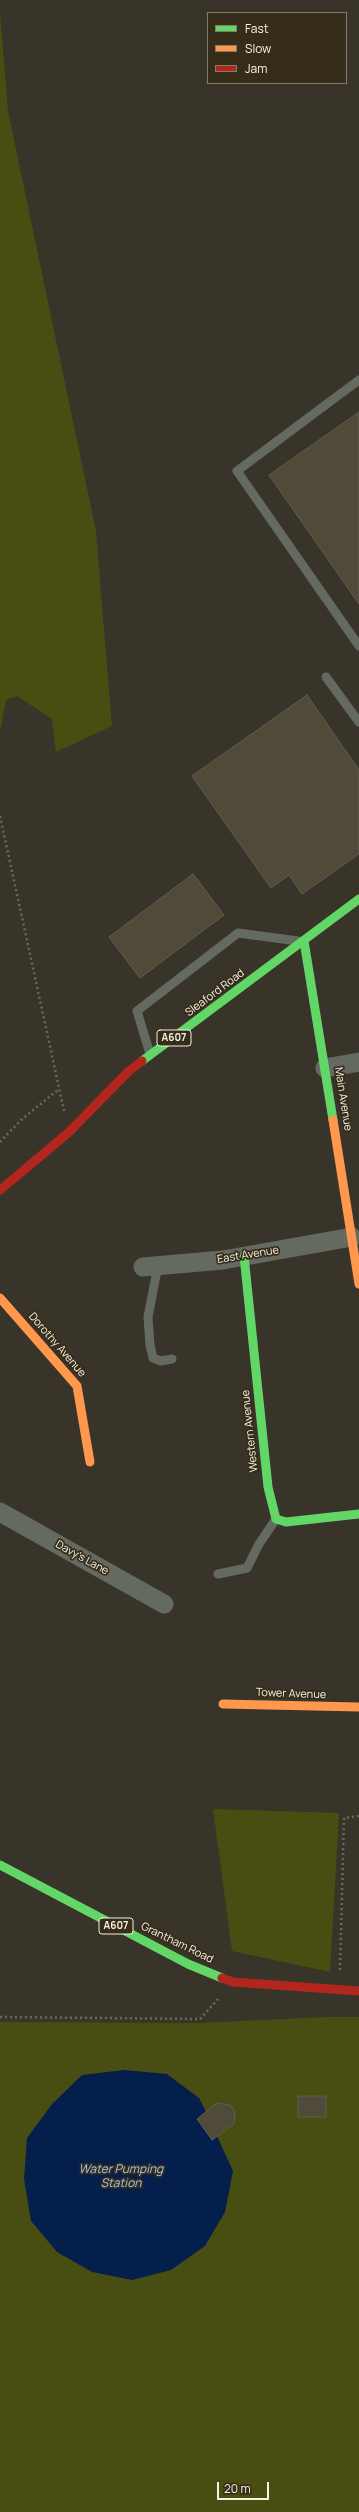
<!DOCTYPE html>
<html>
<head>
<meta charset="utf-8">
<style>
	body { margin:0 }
	#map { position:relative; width:359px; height:2512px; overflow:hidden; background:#393429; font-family:Manrope,sans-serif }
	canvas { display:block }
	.legend { position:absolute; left:207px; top:12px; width:140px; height:72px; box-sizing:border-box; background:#352c19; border:1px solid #837b6b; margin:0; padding:5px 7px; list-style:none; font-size:12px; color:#f7f2e6 }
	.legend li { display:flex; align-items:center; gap:8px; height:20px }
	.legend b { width:20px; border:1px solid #837b6b }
	.scale { position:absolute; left:217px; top:2482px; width:52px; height:18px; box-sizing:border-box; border:2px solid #f7f2e6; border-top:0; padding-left:5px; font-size:12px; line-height:14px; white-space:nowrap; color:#f7f2e6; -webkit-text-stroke:3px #352c19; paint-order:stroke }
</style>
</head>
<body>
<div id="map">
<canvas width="359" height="2512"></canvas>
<ul class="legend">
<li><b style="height:5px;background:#63d668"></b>Fast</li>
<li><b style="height:5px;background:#ff974d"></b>Slow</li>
<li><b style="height:5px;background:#b3261e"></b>Jam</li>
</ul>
<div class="scale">20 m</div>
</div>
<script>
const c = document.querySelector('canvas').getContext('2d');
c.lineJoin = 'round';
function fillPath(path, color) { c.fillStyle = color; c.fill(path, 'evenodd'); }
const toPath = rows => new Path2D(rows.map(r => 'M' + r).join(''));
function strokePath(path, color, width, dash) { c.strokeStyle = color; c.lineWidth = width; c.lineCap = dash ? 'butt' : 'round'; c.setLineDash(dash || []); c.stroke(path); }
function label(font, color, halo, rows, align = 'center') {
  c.font = font + ' Manrope,sans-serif'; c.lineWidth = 3.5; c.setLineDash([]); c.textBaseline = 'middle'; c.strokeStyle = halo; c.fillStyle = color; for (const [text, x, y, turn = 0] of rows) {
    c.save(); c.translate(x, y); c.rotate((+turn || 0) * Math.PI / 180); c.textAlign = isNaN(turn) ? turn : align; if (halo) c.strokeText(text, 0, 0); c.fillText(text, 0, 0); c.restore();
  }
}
const green = toPath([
	[0,12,8,111,96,531,112,726,56,752,52,719,17,696,6,700,0,732],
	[213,1809,339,1813,330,1972,232,1951],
	[326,2017,359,2017,359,2512,0,2512,0,2022,199,2023],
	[199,2098,206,2112,197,2119,212,2140,217,2136,92,2272]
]);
const water = toPath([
	[124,2070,167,2074,199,2098,206,2112,197,2119,212,2140,217,2136,233,2171,225,2212,205,2246,171,2270,132,2280,92,2272,57,2252,31,2221,24,2179,27,2138,52,2104,82,2075]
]);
const building = toPath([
	[359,412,359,604,269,475,359,412],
	[307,695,359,770,359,854,302,894,289,875,271,888,192,776,307,695],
	[193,874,224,915,140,978,109,937,193,874],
	[298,2096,326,2096,326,2117,298,2117,298,2096],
	[217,2103,230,2105,235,2111,234,2124,212,2140,197,2119,217,2103]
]);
const path = toPath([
	[0,816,64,1111],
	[0,1142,21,1120,59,1089],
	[340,1970,344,1818,359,1816],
	[0,2017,200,2019,220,1997]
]);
const lane = toPath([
	[359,380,237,471,359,646],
	[326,677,359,722],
	[150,1054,137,1011,238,933,298,941],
	[158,1265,148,1317,150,1345,153,1358,161,1361,172,1359],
	[218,1574,247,1568,259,1544,276,1519]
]);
const street = toPath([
	[325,1068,359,1062],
	[143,1267,223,1260,352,1237],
	[0,1512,164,1604]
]);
const fast = toPath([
	[304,941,333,1120],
	[142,1061,359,899],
	[244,1256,268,1487,276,1519,286,1522,359,1514],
	[0,1865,188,1964,222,1978]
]);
const slow = toPath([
	[333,1120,359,1284],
	[0,1298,77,1386,90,1462],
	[223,1704,359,1707]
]);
const jam = toPath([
	[0,1190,68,1133,129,1071,142,1061],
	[222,1978,233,1982,359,1991]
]);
const shields = [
	[174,1038,34],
	[116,1926,34]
];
const shieldNames = [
	["A607",174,1038],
	["A607",116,1926]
];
const streetNames = [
	["Sleaford Road",215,993,-37],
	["Main Avenue",343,1099,81],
	["East Avenue",248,1255,-9],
	["Dorothy Avenue",57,1345,49],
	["Western Avenue",250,1431,-96],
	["Davy's Lane",82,1558,29],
	["Tower Avenue",291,1694,2],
	["Grantham Road",177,1943,26]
];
const waterNames = [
	["Water Pumping",121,2170],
	["Station",121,2184]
];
fillPath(green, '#484d12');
fillPath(water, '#051f4c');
fillPath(building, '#504a39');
strokePath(building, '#615d53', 1);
strokePath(path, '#686a60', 2.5, [2, 3]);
strokePath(lane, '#656a60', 9);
strokePath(street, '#656a60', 19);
strokePath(fast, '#63d668', 9);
strokePath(slow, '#ff974d', 9);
strokePath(jam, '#b3261e', 9);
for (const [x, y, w] of shields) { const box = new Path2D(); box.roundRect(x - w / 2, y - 8, w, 16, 3); c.fillStyle = '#352c19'; c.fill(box); strokePath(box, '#f7f2e6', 1); }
label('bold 10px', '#f7f2e6', null, shieldNames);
label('11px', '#f7f2e6', '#352c19', streetNames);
label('italic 12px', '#a5c6f7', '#352c19', waterNames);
</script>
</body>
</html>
